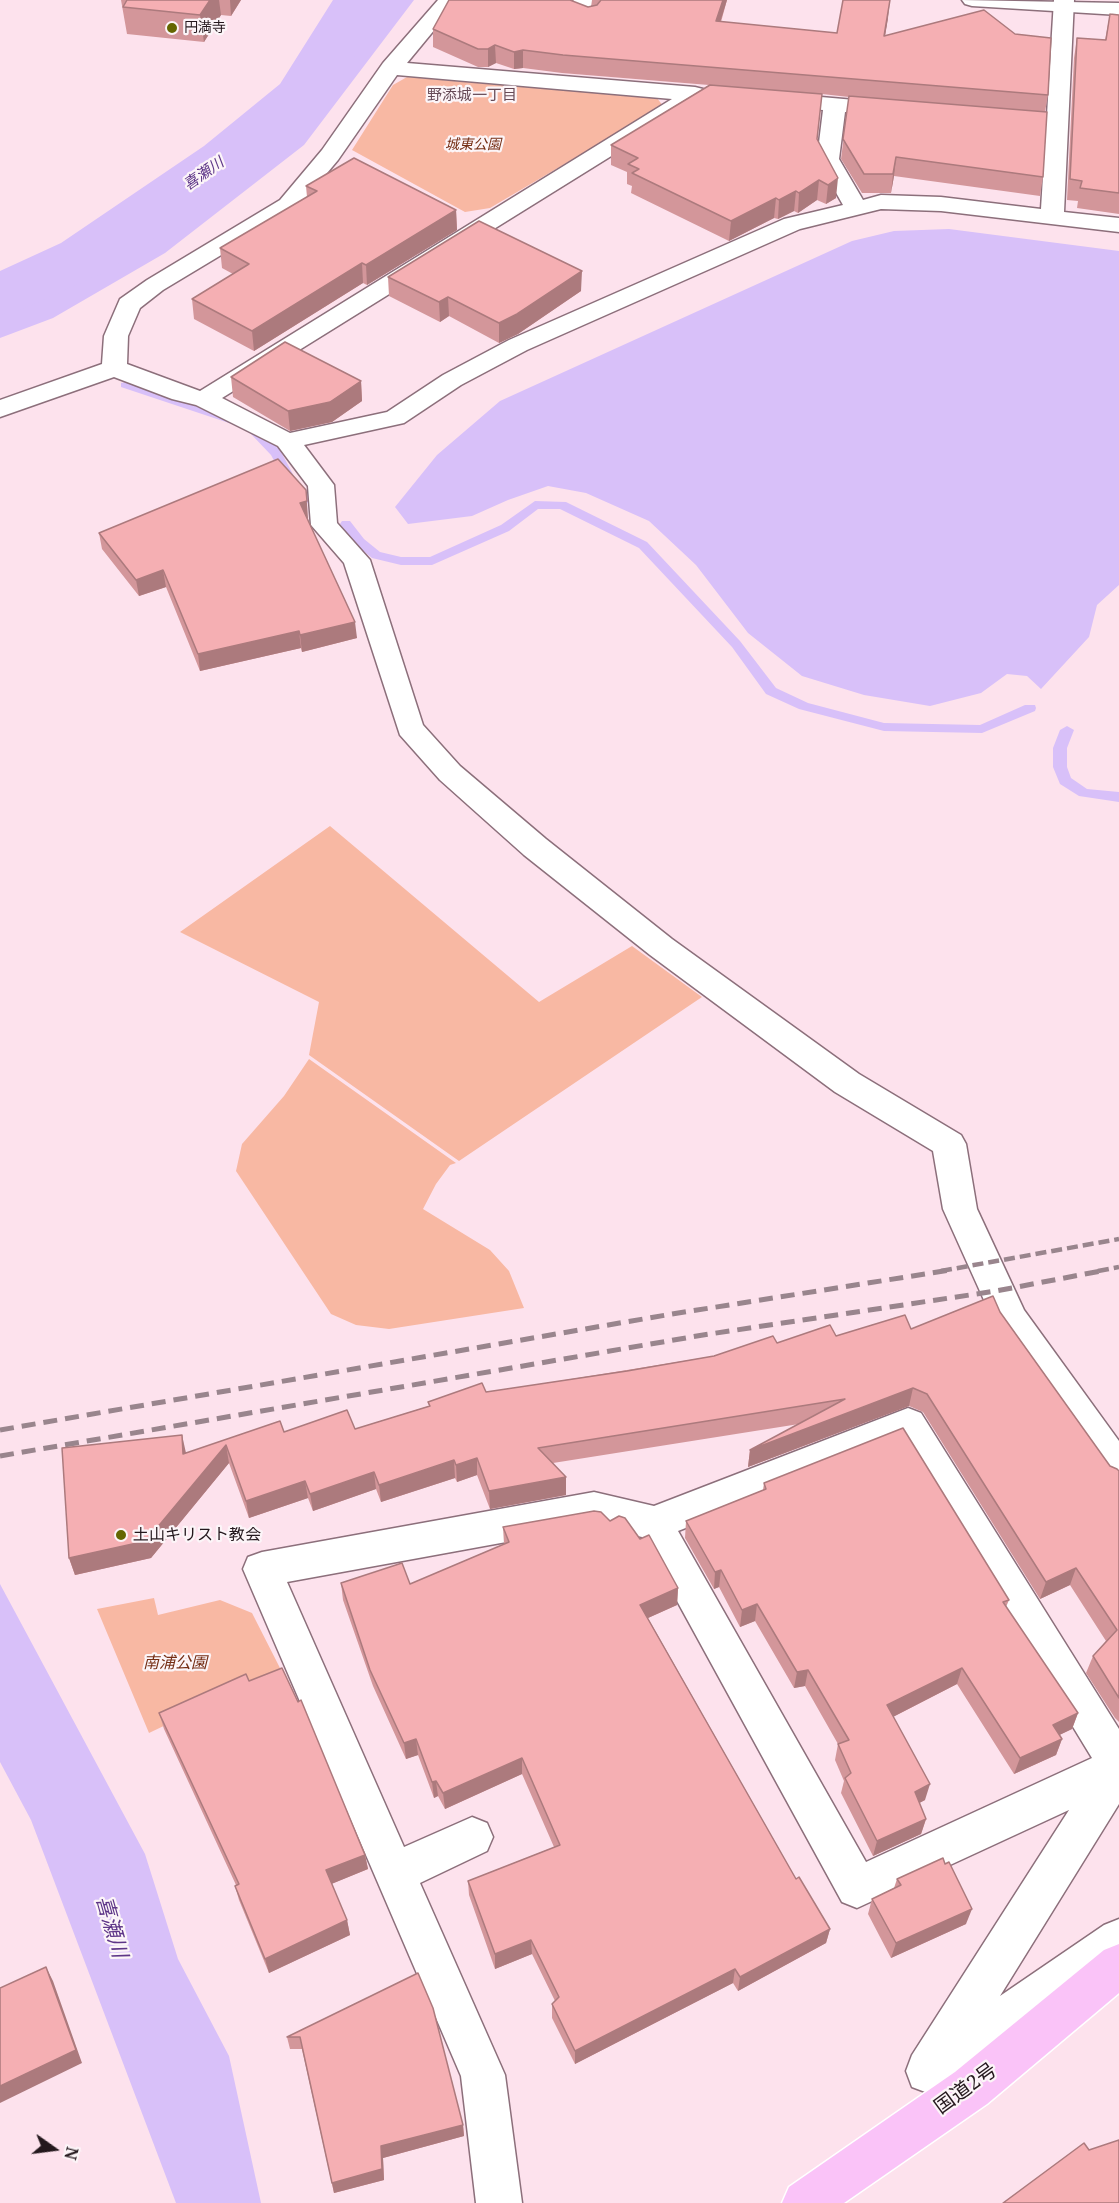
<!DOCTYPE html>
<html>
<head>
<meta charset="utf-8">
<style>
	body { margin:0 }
	#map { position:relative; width:1119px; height:2203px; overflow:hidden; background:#fde2ed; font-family:"Noto Serif",serif }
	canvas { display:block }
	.north { position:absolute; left:24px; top:2119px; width:60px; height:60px; -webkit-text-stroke:4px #fcf5f8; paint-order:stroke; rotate:104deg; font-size:16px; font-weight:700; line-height:24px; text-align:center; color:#24181d }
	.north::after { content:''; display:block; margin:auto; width:21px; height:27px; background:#24181d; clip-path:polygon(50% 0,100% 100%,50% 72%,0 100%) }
</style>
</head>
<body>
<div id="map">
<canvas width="1119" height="2203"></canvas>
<div class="north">N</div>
</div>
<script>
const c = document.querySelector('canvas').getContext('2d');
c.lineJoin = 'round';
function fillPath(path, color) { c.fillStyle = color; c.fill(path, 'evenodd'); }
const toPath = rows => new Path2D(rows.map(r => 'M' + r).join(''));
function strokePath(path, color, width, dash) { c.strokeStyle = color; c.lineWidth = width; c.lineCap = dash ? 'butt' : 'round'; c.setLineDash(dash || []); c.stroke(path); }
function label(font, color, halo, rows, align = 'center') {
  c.font = font + ' "Noto Serif","Noto Sans JP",serif'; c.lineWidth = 4.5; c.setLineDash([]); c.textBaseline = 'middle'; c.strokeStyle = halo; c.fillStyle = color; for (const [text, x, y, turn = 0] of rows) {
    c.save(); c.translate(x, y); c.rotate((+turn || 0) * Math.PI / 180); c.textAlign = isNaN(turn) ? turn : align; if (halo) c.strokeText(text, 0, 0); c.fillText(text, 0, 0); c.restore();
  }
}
const green = toPath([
	[407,77,657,98,663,106,490,208,465,212,352,150,393,85],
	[330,826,539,1002,632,946,702,997,459,1161,309,1055,319,1002,180,932],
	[309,1059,456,1163,450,1165,436,1184,423,1209,490,1250,509,1271,524,1308,389,1329,356,1325,331,1314,236,1171,242,1144,284,1096],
	[154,1598,158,1615,220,1600,252,1613,281,1670,149,1733,97,1609]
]);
const water = toPath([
	[361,0,414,0,304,145,165,253,53,318,0,338,0,295,84,257,226,159,302,95],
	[949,229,1119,251,1119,585,1097,605,1089,637,1041,689,1027,676,1007,674,981,693,930,706,864,695,802,676,748,633,696,565,649,521,586,493,548,486,508,500,472,516,408,524,395,507,437,455,500,401,852,241,894,231],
	[0,1584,145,1854,178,1959,229,2056,261,2203,176,2203,31,1820,0,1762]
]);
const stream = toPath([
	[125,382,246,422,259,430,280,450,296,480,319,501,313,505,309,504,287,485,271,455,251,434,238,426,121,387,121,383,125,382],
	[535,501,566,502,647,542,740,641,776,688,808,703,884,723,980,725,1025,705,1035,705,1036,708,1035,711,982,733,884,731,799,709,766,694,732,647,639,548,560,509,538,509,509,531,432,565,401,565,372,558,356,545,340,524,342,521,350,521,364,539,380,552,401,557,430,557,501,525,535,501],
	[1067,726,1074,730,1067,748,1067,767,1071,778,1087,789,1119,792,1119,802,1079,796,1060,784,1053,767,1053,748,1060,730,1067,726]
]);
const river = toPath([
	[333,0,389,0,323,108,248,172,107,271,23,309,0,315,0,271,61,243,204,146,280,84,333,0]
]);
const minor = toPath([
	[438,0,459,0,407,63,695,87,703,89,706,94,703,99,222,398,290,433,387,412,443,375,509,340,784,219,843,205,817,159,823,110,768,105,765,100,768,95,776,93,900,104,903,109,900,114,892,116,845,112,839,159,863,200,881,195,941,197,1041,209,1046,128,1001,125,993,123,990,118,993,113,1001,111,1047,115,1054,0,1074,0,1064,212,1119,218,1119,232,941,211,881,209,800,229,527,350,461,385,404,423,304,445,334,485,337,523,370,560,423,725,460,766,546,839,672,939,859,1074,961,1135,966,1144,977,1209,1024,1310,1119,1441,1119,1487,1106,1482,997,1329,943,1209,933,1151,835,1092,650,955,524,855,440,780,400,735,344,563,311,525,308,486,278,446,196,405,172,399,114,377,0,417,0,400,102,364,104,336,120,299,147,280,280,200,322,150,383,63,438,0],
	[397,75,672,99,200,391,127,364,128,336,140,308,163,290,296,210,338,160,397,75],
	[574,0,597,0,588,9,599,17,596,21,589,23,566,14,563,10,574,0],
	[908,1408,921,1413,1119,1729,1119,1804,1000,1996,1104,1925,1119,1919,1119,1965,944,2087,928,2093,912,2087,906,2071,912,2055,1069,1810,857,1908,842,1902,642,1537,594,1526,287,1582,404,1847,472,1817,487,1823,493,1837,487,1851,420,1883,505,2075,522,2203,476,2203,461,2076,243,1569,248,1557,262,1552,594,1492,654,1506,908,1408],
	[900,1443,1092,1758,866,1862,678,1531,900,1443]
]);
const tertiary = toPath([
	[962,0,1119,3,1119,15,972,6,965,4,962,0]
]);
const trunk = toPath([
	[1119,1944,1119,1993,987,2104,844,2203,782,2203,789,2187,955,2072,1104,1950,1119,1944]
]);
const railFar1 = toPath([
	[941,1271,1119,1239],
	[1098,1271,1119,1267]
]);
const rail = toPath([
	[0,1430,672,1314,950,1270],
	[0,1456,703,1335,996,1291,1106,1270]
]);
const wall = toPath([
	[121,0,241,0,231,16,221,15,204,42,127,34],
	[592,0,727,0,721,22,837,33,888,18,885,36,1048,95,1045,112,1043,177,1040,196,894,176,891,193,862,193,841,159,849,97,822,94,817,140,836,198,826,204,817,200,798,213,794,211,778,219,774,218,729,241,631,193,632,186,627,184,627,172,611,165,611,145,709,85,562,73,523,68,514,69,496,63,488,67,478,67,433,47,433,29,588,7,591,7],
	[1110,14,1119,15,1119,214,1077,208,1078,201,1067,200,1074,58,1077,38,1105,40],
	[306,186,456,210,457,230,367,285,363,283,254,351,194,319,192,299,233,274,222,268,220,248,307,197],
	[388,277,581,291,518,334,499,343,449,316,440,322,389,296],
	[231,377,361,381,362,401,332,422,290,431,233,397],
	[307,518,357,638,302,652,301,648,200,671,166,587,139,596,102,549,99,533,308,518],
	[1000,1312,1110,1466,1119,1471,1119,1722,1115,1718,1086,1673,1093,1656,1106,1641,1070,1585,1040,1599,923,1412,909,1406,748,1467,750,1450,799,1424,553,1463,566,1477,566,1495,490,1509,477,1475,457,1482,455,1478,381,1502,376,1489,313,1511,308,1498,249,1518,229,1463,151,1558,75,1575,69,1558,186,1453,284,1432,355,1429,429,1406,428,1402,714,1356,777,1343,911,1329],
	[764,1483,1009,1600,1006,1607,1078,1713,1072,1729,1059,1735,1062,1739,1056,1755,1014,1774,957,1684,893,1717,925,1800,919,1803,926,1819,921,1834,873,1856,841,1793,844,1781,835,1760,838,1744,805,1686,794,1688,755,1621,740,1627,719,1587,714,1589,685,1538,686,1521,763,1490],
	[503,1527,678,1588,677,1605,648,1618,796,1879,830,1929,826,1943,738,1991,733,1983,575,2064,552,2018,552,2004,555,2001,532,1954,495,1969,469,1895,468,1881,554,1847,522,1774,445,1809,438,1796,434,1798,418,1755,406,1759,373,1686,343,1600,341,1583,410,1584,504,1544],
	[249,1681,365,1855,368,1869,331,1884,347,1920,350,1935,269,1973,239,1900,235,1886,236,1885,164,1729,159,1713],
	[897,1879,966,1924,891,1958,868,1914,872,1899,894,1888],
	[418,1973,463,2125,464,2136,383,2158,384,2180,334,2193,302,2049,290,2049,287,2037]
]);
const shadedWall = toPath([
	[210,0,219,0,221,15,204,42,200,15],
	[230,0,241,0,231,16],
	[723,0,727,0,715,39,716,21],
	[890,0,888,18,882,54,884,36],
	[495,45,496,63,488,67,488,49],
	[523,50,523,68,514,69,514,52],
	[896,157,894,176,891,193,893,174],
	[838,178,836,198,826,204,828,185],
	[819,180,817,200,798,213,799,193],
	[796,191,794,211,778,219,779,200],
	[776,198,774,218,729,241,731,221],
	[456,210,457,230,367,285,366,265],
	[362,263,363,283,254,351,252,331],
	[582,271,581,291,518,334,499,343,499,323],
	[448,297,449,316,440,322,439,302],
	[361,381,362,401,332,422,290,431,288,411],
	[306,490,308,518,302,520,300,503],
	[163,570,166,587,139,596,136,580],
	[355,622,357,638,302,652,300,635],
	[299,631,301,648,200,671,198,654],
	[913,1388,909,1406,748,1467,750,1450],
	[182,1435,186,1453,183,1454],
	[226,1445,229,1463,151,1558,75,1575,69,1558],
	[477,1458,477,1475,457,1482,456,1465],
	[454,1460,455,1478,381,1502,379,1485],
	[374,1472,376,1489,313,1511,310,1494],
	[566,1477,566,1495,490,1509,489,1491],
	[305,1481,308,1498,249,1518,246,1501],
	[1076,1568,1070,1585,1040,1599,1046,1582],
	[721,1570,719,1587,714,1589,715,1572],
	[678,1588,677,1605,639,1622,640,1605],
	[757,1604,755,1621,740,1627,742,1610],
	[962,1668,957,1684,883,1722,887,1705],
	[808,1670,805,1686,794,1688,797,1672],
	[1078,1713,1072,1729,1047,1741,1053,1725],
	[416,1739,418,1755,406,1759,404,1743],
	[1062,1739,1056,1755,1014,1774,1020,1758],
	[522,1758,522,1774,445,1809,443,1793],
	[436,1781,438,1796,434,1798,432,1782],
	[930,1784,925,1800,910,1808,915,1792],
	[926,1819,921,1834,873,1856,877,1841],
	[365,1855,368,1869,329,1885,326,1870],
	[972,1909,966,1924,891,1958,896,1943],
	[347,1920,350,1935,269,1973,265,1959],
	[830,1929,826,1943,738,1991,740,1977],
	[531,1940,532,1954,495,1969,495,1954],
	[46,1967,53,1981,82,2063,0,2103,0,2086],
	[735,1969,733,1983,575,2064,575,2051],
	[463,2125,464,2136,383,2158,384,2180,334,2193,332,2183,381,2146]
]);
const building = toPath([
	[127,0,210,0,200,15,123,7,127,0],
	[449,0,570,0,588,7,597,5,601,0,723,0,716,21,837,33,843,0,890,0,884,36,984,10,1015,34,1051,38,1048,95,563,55,523,50,514,52,495,45,488,49,478,49,433,29,449,0],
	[1110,14,1119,15,1119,193,1080,188,1082,181,1070,179,1077,38,1106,40,1110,14],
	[710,85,822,94,817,139,838,178,828,185,819,180,799,193,796,191,779,200,776,198,731,221,632,173,639,169,628,164,638,158,611,145,710,85],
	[849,96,1047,112,1043,177,896,157,893,174,864,174,843,139,849,96],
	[354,158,456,210,366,265,362,263,252,331,192,299,249,264,220,248,317,191,306,186,354,158],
	[479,221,582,271,517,314,499,323,448,297,439,302,388,277,479,221],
	[285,342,361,381,330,402,288,411,231,377,285,342],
	[278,459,306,490,307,501,300,503,355,622,300,635,299,631,198,654,163,570,136,580,99,533,278,459],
	[993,1296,1000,1312,1110,1466,1117,1469,1119,1471,1119,1698,1093,1656,1117,1630,1076,1568,1046,1582,927,1394,913,1388,750,1450,845,1399,538,1448,566,1477,489,1491,477,1458,456,1465,454,1460,379,1485,374,1472,310,1494,305,1481,246,1501,226,1445,146,1541,69,1558,62,1448,182,1435,183,1454,280,1421,284,1432,347,1410,355,1429,430,1406,428,1402,482,1383,486,1392,627,1371,714,1356,773,1336,777,1343,830,1325,836,1336,905,1315,911,1329,993,1296],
	[903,1428,1009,1600,1003,1602,1078,1713,1053,1725,1062,1739,1020,1758,962,1668,887,1705,930,1784,915,1792,926,1819,877,1841,845,1778,851,1773,838,1744,849,1740,808,1670,797,1672,757,1604,742,1610,721,1570,715,1572,686,1521,766,1489,764,1483,903,1428],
	[594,1511,601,1512,610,1521,619,1516,625,1518,640,1539,649,1535,678,1588,640,1605,796,1879,799,1877,830,1929,740,1977,735,1969,575,2051,552,2004,559,1997,531,1940,495,1954,468,1881,560,1845,522,1758,443,1793,436,1781,432,1782,416,1739,404,1743,370,1670,341,1583,402,1563,410,1584,509,1542,503,1527,594,1511],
	[282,1668,298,1702,301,1700,365,1855,326,1870,347,1920,265,1959,235,1886,239,1884,159,1713,246,1674,249,1681,282,1668],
	[943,1858,945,1864,949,1862,972,1909,896,1943,872,1899,901,1885,897,1879,943,1858],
	[46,1967,76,2050,0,2086,0,1988,46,1967],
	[418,1973,433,2008,463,2125,381,2146,382,2169,332,2183,300,2037,287,2037,418,1973],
	[1119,2140,1119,2203,1003,2203,1084,2143,1089,2150,1119,2140]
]);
const markers = [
	[172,28,6,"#646601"],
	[121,1535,6,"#646601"]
];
const farPoinames = [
	["円満寺",184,28]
];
const farParknames = [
	["城東公園",473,145]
];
const farNeighbourhoodnames = [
	["野添城一丁目",472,96]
];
const farWaternames = [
	["喜瀬川",204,174,-35]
];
const poiNames = [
	["土山キリスト教会",133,1535]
];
const parkNames = [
	["南浦公園",175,1663]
];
const nearStreetnames = [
	["国道2号",966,2089,-36]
];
const nearWaternames = [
	["喜瀬川",111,1927,74]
];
fillPath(green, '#f8b8a3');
fillPath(water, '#d8c0f9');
fillPath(stream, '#d8c0f9');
fillPath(river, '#d8c0f9');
strokePath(minor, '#8c6f7b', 3);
strokePath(tertiary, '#8c6f7b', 3);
strokePath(trunk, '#fff', 3);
fillPath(minor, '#fff');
fillPath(tertiary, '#fff');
fillPath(trunk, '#fac3f8');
strokePath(railFar1, '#99858d', 4.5, [11, 5]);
strokePath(rail, '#99858d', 5, [14, 8]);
fillPath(wall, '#d3969a');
fillPath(shadedWall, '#ac7a7d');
fillPath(building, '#f5afb3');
strokePath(building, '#ac7a7d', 1.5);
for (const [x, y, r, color] of markers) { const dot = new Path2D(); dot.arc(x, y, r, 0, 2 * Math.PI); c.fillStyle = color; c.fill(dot); strokePath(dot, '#fcf5f8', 2); }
label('14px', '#24181d', '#fcf5f8', farPoinames, 'left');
label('italic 14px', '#752e14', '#fcf5f8', farParknames);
label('15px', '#674b57', '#fcf5f8', farNeighbourhoodnames);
label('italic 15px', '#5e3688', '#fcf5f8', farWaternames);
label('16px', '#24181d', '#fcf5f8', poiNames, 'left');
label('italic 16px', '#752e14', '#fcf5f8', parkNames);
label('20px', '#24181d', '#fcf5f8', nearStreetnames);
label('italic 21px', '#5e3688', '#fcf5f8', nearWaternames);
</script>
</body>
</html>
